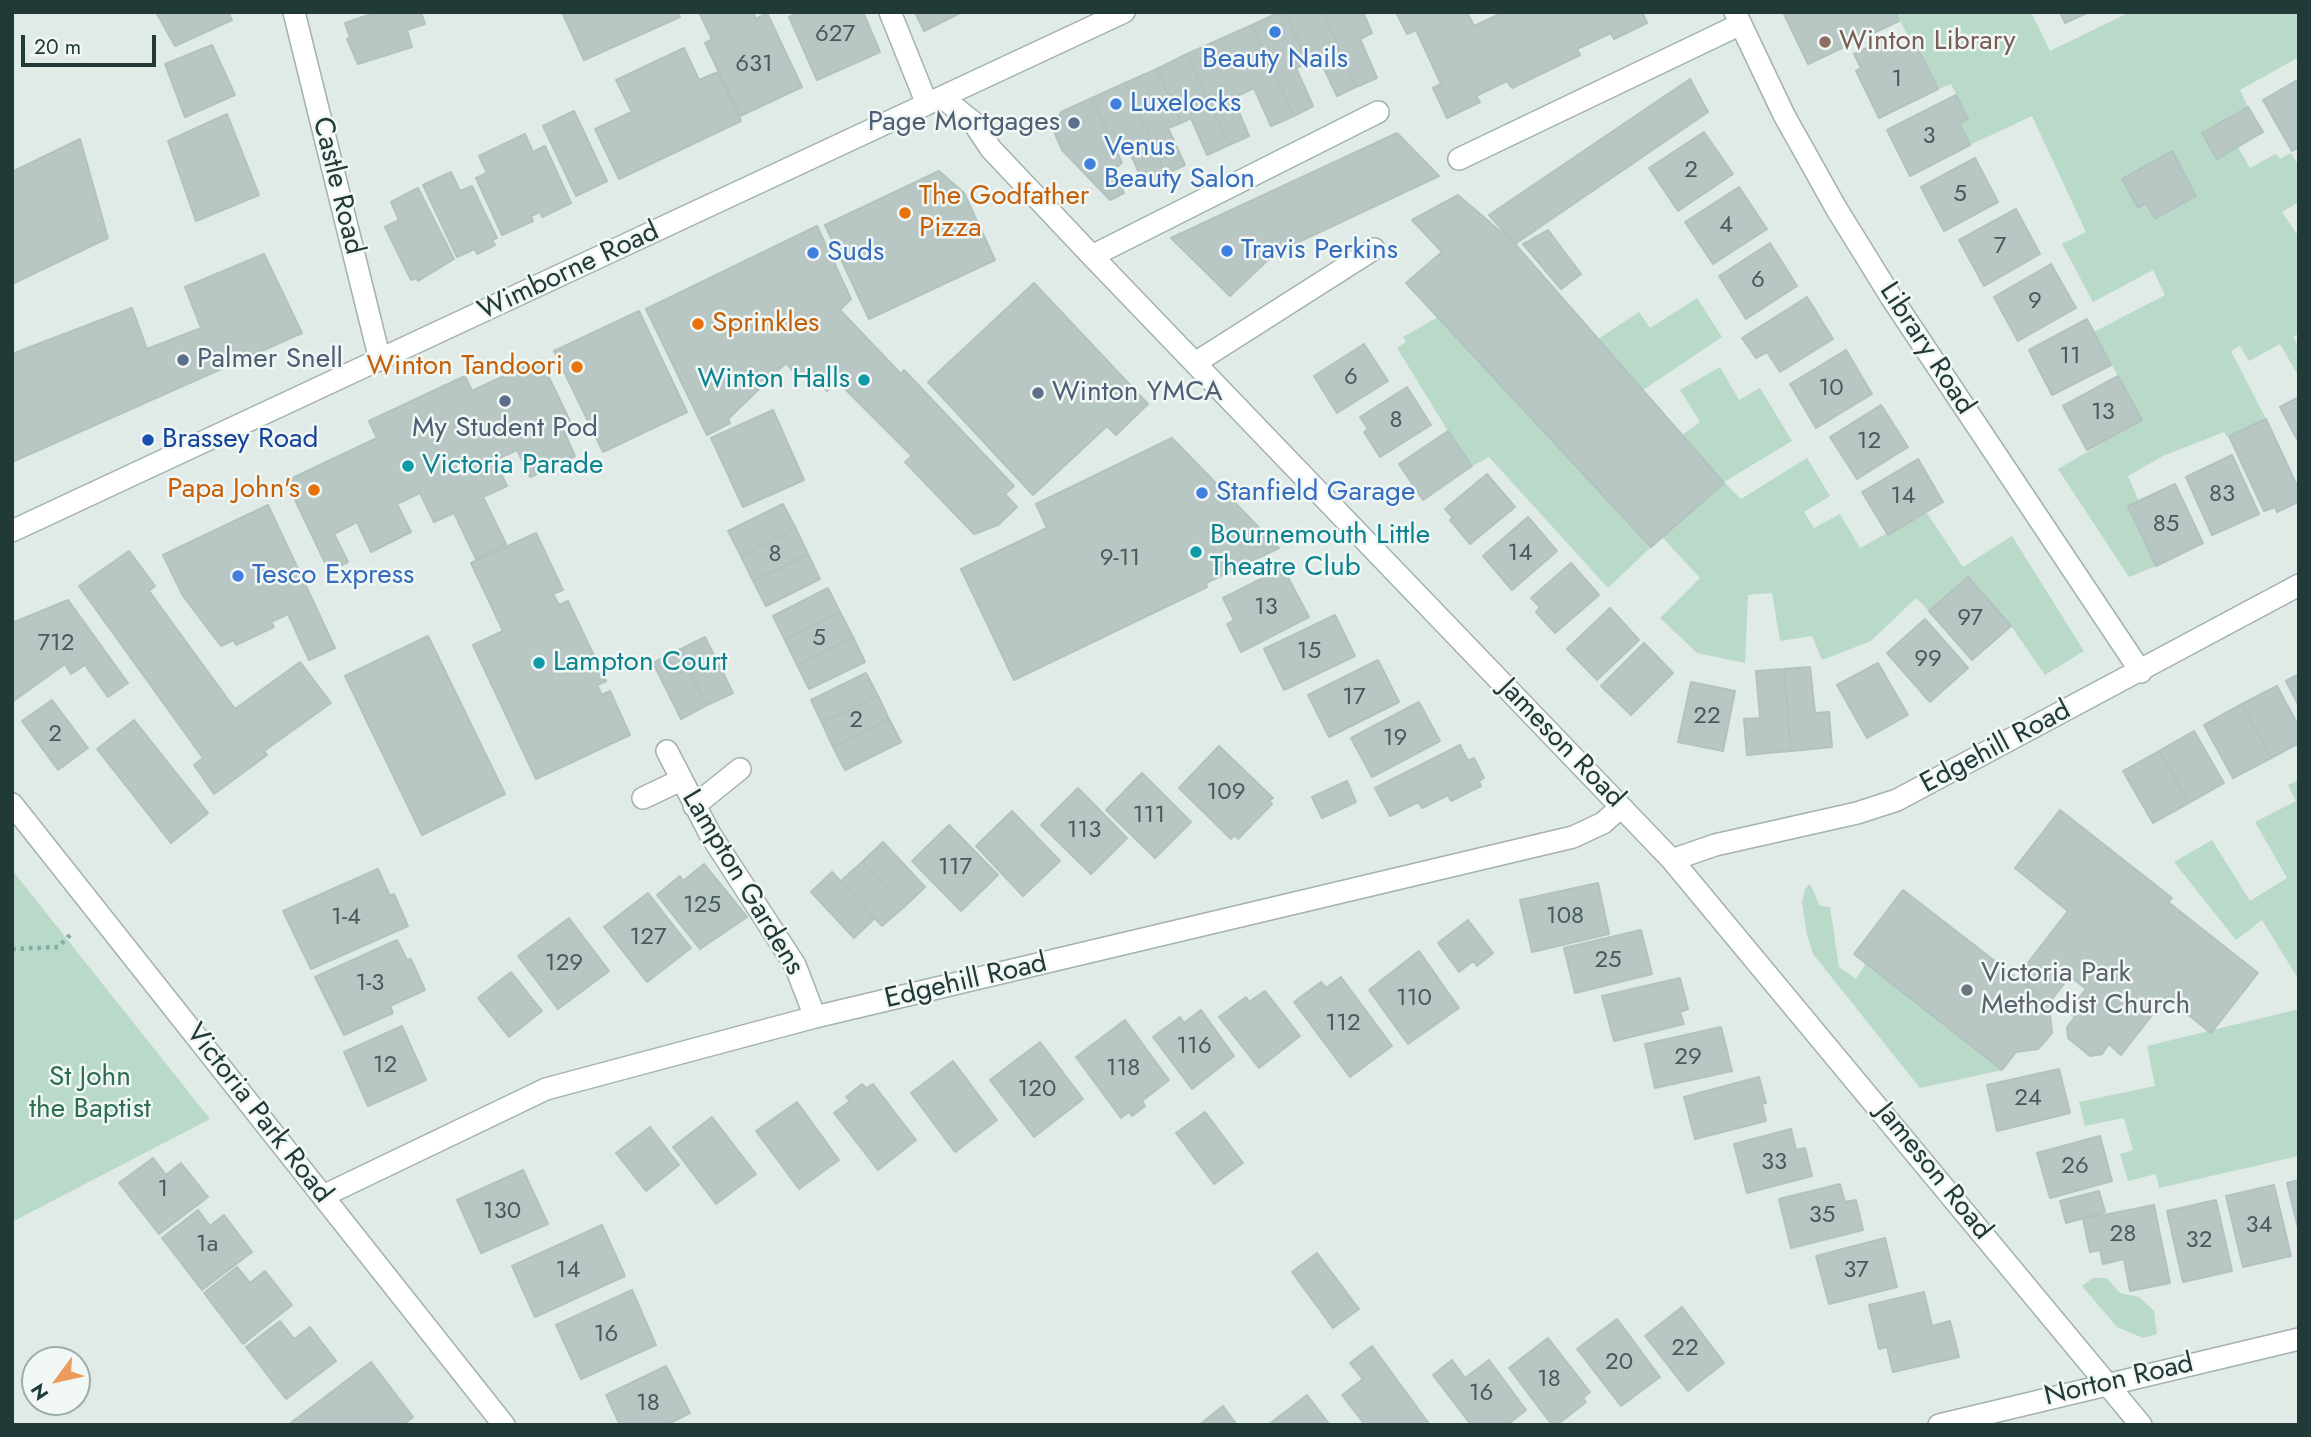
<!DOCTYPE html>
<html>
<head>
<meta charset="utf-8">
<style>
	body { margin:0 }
	#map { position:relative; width:2311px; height:1437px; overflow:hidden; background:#e0eae7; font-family:Jost,sans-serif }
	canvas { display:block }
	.frame { position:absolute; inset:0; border:14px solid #213937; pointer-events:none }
	.north { position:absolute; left:21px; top:1346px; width:70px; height:70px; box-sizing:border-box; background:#f0f7f5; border:2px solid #9daba9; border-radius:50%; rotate:237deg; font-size:19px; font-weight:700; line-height:28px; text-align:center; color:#213937 }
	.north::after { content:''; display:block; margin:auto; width:24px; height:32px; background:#eb9b5c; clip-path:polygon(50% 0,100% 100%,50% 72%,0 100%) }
	.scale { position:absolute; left:21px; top:35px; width:135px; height:32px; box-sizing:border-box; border:4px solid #213937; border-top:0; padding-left:9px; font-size:21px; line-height:24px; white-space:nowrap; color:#213937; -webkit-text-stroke:5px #f0f7f5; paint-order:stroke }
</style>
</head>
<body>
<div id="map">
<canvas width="2311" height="1437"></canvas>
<div class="frame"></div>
<div class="north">N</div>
<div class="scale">20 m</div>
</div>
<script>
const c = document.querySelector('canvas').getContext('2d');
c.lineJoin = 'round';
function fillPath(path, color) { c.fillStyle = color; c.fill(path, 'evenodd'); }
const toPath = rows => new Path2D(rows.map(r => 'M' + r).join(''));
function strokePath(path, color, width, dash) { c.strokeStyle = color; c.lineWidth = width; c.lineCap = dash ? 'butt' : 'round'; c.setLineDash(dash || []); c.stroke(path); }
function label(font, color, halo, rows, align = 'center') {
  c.font = font + ' Jost,sans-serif'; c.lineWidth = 5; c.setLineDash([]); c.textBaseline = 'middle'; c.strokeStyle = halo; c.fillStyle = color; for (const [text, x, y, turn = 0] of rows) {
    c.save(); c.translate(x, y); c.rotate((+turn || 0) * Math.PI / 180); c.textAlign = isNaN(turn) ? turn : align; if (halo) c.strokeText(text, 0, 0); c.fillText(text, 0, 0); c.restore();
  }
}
const green = toPath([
	[1895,12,2031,12,2050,51,2130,12,2299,12,2299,57,2240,90,2248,107,2202,133,2217,158,2238,147,2250,168,2276,154,2280,159,2291,153,2299,166,2299,202,2282,212,2299,237,2299,333,2293,337,2299,347,2299,377,2280,344,2249,361,2240,346,2231,351,2266,419,2227,437,2224,432,2163,456,2128,476,2139,502,2128,507,2156,566,2129,577,2058,469,2142,420,2094,332,2165,295,2153,270,2093,302,2062,244,2086,232,2032,116,1970,145,1959,123,1968,118,1951,84,1938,89],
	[1697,298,1722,337,1643,390,1598,339,1639,312,1650,328],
	[1438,317,1651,547,1608,588,1489,457,1472,466,1448,431,1397,348,1406,342,1403,337],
	[1720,367,1739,400,1760,388,1792,441,1724,482,1741,499,1807,458,1830,496,1804,512,1814,528,1840,514,1860,548,1926,512,1963,567,2012,536,2084,651,2045,675,2011,626,1968,577,1929,611,1916,598,1871,641,1822,660,1812,636,1780,641,1772,593,1748,595,1745,663,1697,653,1660,618,1700,578,1662,537,1724,483,1682,435,1700,422,1680,390],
	[2299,780,2299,980,2262,920,2236,940,2174,862,2212,840,2250,901,2287,878,2255,822,2296,801,2288,785],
	[12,870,210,1119,12,1222],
	[1810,884,1820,906,1830,907,1839,967,1856,979,1866,963,2002,1070,1920,1088,1813,954,1807,935,1802,903,1805,889],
	[2299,1009,2299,1156,2159,1188,2156,1174,2128,1181,2120,1154,2133,1150,2124,1118,2085,1126,2079,1102,2155,1086,2147,1046],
	[2093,1278,2107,1278,2120,1293,2139,1297,2154,1311,2157,1334,2143,1338,2117,1327,2082,1286]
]);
const building = toPath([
	[156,12,228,12,232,20,175,46,156,12],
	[377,12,421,12,425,24,407,30,412,47,358,64,347,39,350,38,345,23,377,12],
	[562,12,678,12,680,17,584,60,562,12],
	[699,12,753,12,756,19,767,13,802,87,740,116,705,43,712,39,699,12],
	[800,12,863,12,880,52,817,80,789,17,800,12],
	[915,12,962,12,924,31,915,12],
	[1280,12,1285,12,1308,63,1296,68,1313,106,1294,116,1252,25,1280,12],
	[1285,12,1323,12,1356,87,1337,96,1319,58,1308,63,1285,12],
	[1323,12,1363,12,1372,33,1360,39,1377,78,1356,87,1323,12],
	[1396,12,1467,12,1474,26,1504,12,1642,12,1647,23,1614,39,1611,33,1577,49,1580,55,1512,88,1507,81,1476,96,1480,102,1447,118,1433,88,1441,84,1416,30,1407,34,1396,12],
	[1783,12,1895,12,1899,21,1808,64,1783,12],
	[2060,12,2089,12,2065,23,2060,12],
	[1252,25,1294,116,1271,126,1254,88,1233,98,1249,136,1229,145,1187,54,1252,25],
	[1888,38,1895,53,1915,43,1938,89,1879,118,1856,71,1861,68,1854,54,1888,38],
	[212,45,235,95,185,117,165,64,212,45],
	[684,48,699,80,718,72,741,121,619,179,595,129,632,112,616,80,684,48],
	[1187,54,1229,145,1207,155,1191,118,1181,123,1157,69,1187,54],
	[1157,69,1181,123,1168,128,1185,165,1166,174,1125,83,1157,69],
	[1690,79,1708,112,1515,244,1489,215,1690,79],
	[2299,79,2299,147,2292,151,2263,100,2299,79],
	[1125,83,1166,174,1144,184,1127,146,1116,151,1092,98,1125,83],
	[1956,95,1968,119,1959,123,1970,145,1910,176,1887,130,1956,95],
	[1092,98,1122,163,1113,170,1124,193,1110,200,1062,150,1053,129,1061,112,1092,98],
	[2248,107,2263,132,2217,159,2202,133,2248,107],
	[574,111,607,181,576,196,543,126,574,111],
	[227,114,259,195,196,221,168,141,227,114],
	[1704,132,1733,174,1678,211,1649,168,1704,132],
	[1397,133,1439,176,1305,239,1267,261,1230,296,1171,238,1397,133],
	[525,134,533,152,545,146,571,203,542,217,540,212,531,216,533,221,502,235,476,178,487,173,479,156,525,134],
	[80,139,108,238,12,284,12,172,80,139],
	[2172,151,2196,196,2155,219,2146,203,2138,208,2122,179,2172,151],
	[1975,158,1998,202,1944,231,1921,187,1975,158],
	[939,171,964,193,995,260,869,319,825,225,939,171],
	[451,172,460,191,472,186,497,238,492,240,495,245,477,254,475,249,457,257,423,185,451,172],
	[1739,187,1767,229,1713,264,1685,222,1739,187],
	[418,188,454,259,418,281,416,278,411,280,385,227,399,220,391,202,418,188],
	[1458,195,1515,244,1724,483,1651,547,1406,283,1442,252,1412,220,1458,195],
	[2016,209,2040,254,1984,286,1959,240,2016,209],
	[817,226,851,299,840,310,901,374,904,370,1014,486,1005,494,1017,507,998,525,974,534,905,462,912,456,837,381,827,391,808,371,799,378,786,363,728,419,730,423,707,435,705,431,646,309,817,226],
	[1548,230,1581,274,1561,289,1523,244,1548,230],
	[1770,243,1797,286,1746,319,1719,276,1770,243],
	[264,254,302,333,12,462,12,354,132,308,147,349,201,328,185,287,264,254],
	[2051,264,2076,308,2018,341,1994,297,2051,264],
	[1034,283,1148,404,1116,435,1107,426,1033,495,928,382,1034,283],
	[1807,297,1833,339,1780,372,1767,352,1756,358,1742,338,1807,297],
	[639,311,687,412,603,452,554,351,639,311],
	[2087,319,2111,365,2052,395,2029,350,2087,319],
	[1364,344,1388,381,1337,413,1314,376,1364,344],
	[1846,350,1872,394,1816,428,1790,384,1846,350],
	[540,359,571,423,562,427,575,456,530,477,517,450,495,460,507,486,483,497,506,544,476,559,454,513,434,522,420,493,397,504,411,532,371,552,357,522,334,534,348,562,329,571,286,481,377,438,369,421,465,376,472,391,540,359],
	[2118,376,2142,420,2087,450,2063,406,2118,376],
	[1407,387,1431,425,1380,457,1364,432,1368,429,1360,417,1407,387],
	[2299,397,2299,443,2280,407,2299,397],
	[1881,405,1908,447,1857,479,1830,437,1881,405],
	[773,410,804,480,743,507,711,438,773,410],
	[2266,419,2299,490,2298,502,2277,512,2275,507,2264,511,2229,436,2266,419],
	[1448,431,1472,466,1423,500,1399,464,1448,431],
	[1172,438,1279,548,1206,583,1207,587,1014,680,961,569,1047,528,1036,504,1172,438],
	[2232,455,2259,514,2212,535,2186,477,2232,455],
	[1918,459,1943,502,1888,535,1862,492,1918,459],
	[1487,474,1515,507,1470,544,1450,520,1453,518,1445,509,1487,474],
	[2175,484,2203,543,2156,566,2128,506,2175,484],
	[783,504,796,529,741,556,728,531,783,504],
	[268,505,335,648,309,660,288,614,271,622,274,627,236,645,234,640,221,646,183,596,163,555,268,505],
	[1528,517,1557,551,1512,590,1483,556,1528,517],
	[796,529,808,554,753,581,741,556,796,529],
	[536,533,563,590,553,594,559,605,568,601,606,681,597,685,602,695,610,691,630,735,536,779,473,645,503,631,471,563,536,533],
	[129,551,155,586,149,591,235,709,300,662,331,703,264,751,267,755,214,794,194,765,203,758,79,586,129,551],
	[808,554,820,579,766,606,753,581,808,554],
	[1571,563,1599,595,1555,633,1536,612,1540,607,1531,598,1571,563],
	[1283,568,1309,617,1241,652,1227,624,1234,620,1223,598,1283,568],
	[1968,577,2011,626,1972,660,1929,611,1968,577],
	[828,588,840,612,785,640,773,616,828,588],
	[68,600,128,683,108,697,85,665,71,674,65,664,12,702,12,623,68,600],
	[1610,608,1639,640,1597,680,1567,649,1610,608],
	[840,612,853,637,797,665,785,640,840,612],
	[1335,615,1355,656,1284,690,1264,649,1335,615],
	[1925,619,1968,668,1930,702,1887,653,1925,619],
	[428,636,505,794,422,835,345,676,428,636],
	[705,637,733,693,707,705,679,650,705,637],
	[853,637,865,662,809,689,797,665,853,637],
	[1644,643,1673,673,1631,715,1601,686,1644,643],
	[679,650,707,705,681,719,653,663,679,650],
	[1378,660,1399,702,1329,737,1308,695,1378,660],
	[1878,663,1908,715,1867,738,1837,685,1878,663],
	[1810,667,1815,713,1829,712,1832,747,1791,751,1784,669,1810,667],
	[1784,669,1791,751,1747,755,1744,719,1760,718,1756,671,1784,669],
	[866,673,878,696,822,723,811,700,866,673],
	[2299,674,2299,706,2286,681,2299,674],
	[1691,682,1735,691,1723,751,1678,742,1691,682],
	[2277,686,2299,727,2299,743,2271,758,2242,704,2277,686],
	[878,696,889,719,833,747,822,723,878,696],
	[52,700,88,748,58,770,22,721,52,700],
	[1419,702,1440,741,1372,777,1351,738,1419,702],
	[2242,704,2271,758,2233,778,2204,725,2242,704],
	[889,719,901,742,845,770,833,747,889,719],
	[134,720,208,813,171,843,97,749,134,720],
	[2194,731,2224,783,2189,803,2159,751,2194,731],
	[1460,745,1468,761,1474,758,1484,778,1479,781,1481,786,1451,801,1448,795,1422,808,1418,802,1390,816,1375,788,1460,745],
	[1219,746,1273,798,1269,801,1272,804,1238,839,1235,835,1231,839,1179,788,1219,746],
	[2159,751,2189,803,2153,823,2123,771,2159,751],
	[1142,773,1191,822,1155,858,1106,810,1142,773],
	[1347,781,1356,802,1322,818,1312,797,1347,781],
	[1078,788,1127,838,1091,874,1041,825,1078,788],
	[2060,810,2172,898,2168,902,2258,973,2211,1033,2166,997,2121,1055,2109,1044,2102,1054,2090,1056,2068,1038,2067,1027,2075,1017,2068,1012,2086,989,2070,976,2049,1003,2017,977,2068,911,2015,868,2060,810],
	[1012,811,1060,861,1023,896,976,846,1012,811],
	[949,825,998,875,961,911,912,861,949,825],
	[883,842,925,887,904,907,862,862,883,842],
	[862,862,904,907,882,926,841,881,862,862],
	[704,864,747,917,700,949,657,895,680,876,683,881,704,864],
	[378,869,390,896,394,894,408,926,311,969,283,911,378,869],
	[832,872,875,918,854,938,811,892,832,872],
	[1598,883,1609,934,1532,952,1520,900,1598,883],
	[1903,890,2049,1003,2052,1033,2038,1049,2016,1052,2002,1070,1854,954,1903,890],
	[648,893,691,948,647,982,604,927,648,893],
	[569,918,609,971,558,1009,518,956,569,918],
	[1468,920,1493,953,1477,966,1473,961,1459,972,1438,943,1468,920],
	[1641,930,1652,974,1575,993,1564,948,1641,930],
	[397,940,407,960,411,959,425,990,390,1006,393,1013,344,1035,315,977,397,940],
	[1419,951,1459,1008,1408,1044,1369,990,1419,951],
	[511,972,542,1011,509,1037,478,998,511,972],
	[1341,977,1392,1046,1350,1077,1294,1002,1321,982,1326,988,1341,977],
	[1680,978,1688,1009,1680,1012,1684,1024,1614,1041,1602,996,1680,978],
	[1265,991,1300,1036,1259,1068,1219,1017,1246,997,1249,1002,1265,991],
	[1201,1010,1234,1056,1192,1089,1153,1037,1180,1017,1184,1023,1201,1010],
	[1125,1020,1169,1080,1142,1101,1145,1106,1132,1116,1129,1112,1121,1118,1076,1057,1125,1020],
	[402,1026,426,1080,368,1106,344,1052,402,1026],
	[1721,1027,1732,1071,1655,1088,1645,1044,1721,1027],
	[1040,1042,1083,1099,1034,1137,990,1080,1040,1042],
	[953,1061,997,1120,955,1152,911,1093,953,1061],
	[2059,1069,2070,1113,1997,1131,1987,1085,2059,1069],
	[1759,1077,1766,1103,1762,1104,1766,1121,1695,1139,1684,1097,1759,1077],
	[862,1084,866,1088,873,1084,916,1140,878,1170,834,1113,850,1101,846,1097,862,1084],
	[797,1102,839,1160,799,1189,756,1131,797,1102],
	[1205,1112,1243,1163,1214,1184,1176,1133,1205,1112],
	[712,1117,756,1174,716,1204,673,1147,712,1117],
	[650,1127,679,1165,646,1191,616,1153,650,1127],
	[1791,1129,1796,1150,1805,1148,1812,1176,1747,1193,1734,1144,1791,1129],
	[2100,1136,2112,1181,2050,1198,2037,1153,2100,1136],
	[153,1158,166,1175,181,1163,208,1197,159,1234,119,1183,153,1158],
	[523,1170,548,1224,481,1253,457,1200,523,1170],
	[2299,1180,2299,1232,2287,1183,2299,1180],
	[1840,1184,1845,1202,1856,1200,1863,1230,1791,1248,1779,1199,1840,1184],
	[2274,1185,2291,1256,2243,1267,2226,1196,2274,1185],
	[2099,1191,2105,1212,2066,1223,2060,1201,2099,1191],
	[2216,1200,2232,1271,2183,1282,2167,1211,2216,1200],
	[2154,1205,2170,1283,2130,1291,2124,1259,2103,1264,2100,1250,2090,1252,2083,1219,2154,1205],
	[198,1210,210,1226,224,1215,252,1252,202,1290,162,1238,198,1210],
	[602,1225,625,1276,535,1317,512,1266,602,1225],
	[1885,1238,1897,1287,1829,1304,1816,1256,1885,1238],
	[1317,1253,1359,1309,1333,1328,1292,1272,1317,1253],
	[237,1267,250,1283,265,1271,292,1305,243,1344,204,1293,237,1267],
	[632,1290,656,1345,581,1379,556,1325,632,1290],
	[1924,1292,1932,1326,1950,1321,1959,1357,1893,1372,1887,1347,1879,1349,1869,1305,1924,1292],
	[1682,1307,1724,1363,1688,1391,1645,1336,1682,1307],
	[1617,1319,1660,1377,1621,1406,1577,1349,1617,1319],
	[280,1321,294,1339,310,1327,336,1361,286,1399,246,1347,280,1321],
	[1548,1338,1590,1392,1583,1398,1586,1402,1557,1425,1552,1425,1509,1368,1548,1338],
	[1372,1346,1430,1425,1365,1425,1342,1395,1363,1379,1350,1363,1372,1346],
	[1452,1360,1465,1378,1489,1360,1526,1410,1507,1425,1471,1425,1433,1375,1452,1360],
	[371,1362,413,1417,403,1425,288,1425,371,1362],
	[666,1366,690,1413,666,1425,620,1425,606,1395,666,1366],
	[1307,1395,1330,1425,1268,1425,1307,1395],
	[1223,1406,1237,1425,1199,1425,1223,1406]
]);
const path = toPath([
	[12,949,58,947,72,933]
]);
const minor = toPath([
	[294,12,380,360],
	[890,12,927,104],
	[1735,12,1784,115,1836,208,1891,297,2141,672],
	[943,98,973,122,991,149,1092,256,1672,860,2141,1425],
	[1459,159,1741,24],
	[1092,256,1378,112],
	[1195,363,1374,249],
	[12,531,1124,12],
	[667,751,710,834,795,965,815,1017],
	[643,798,681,780],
	[12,804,504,1425],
	[694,806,740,769],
	[1672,860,1715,845,1857,813,1897,800,2299,585],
	[323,1196,546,1089,815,1017,1573,837,1603,823,1621,807],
	[1939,1425,2299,1339]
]);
const markers = [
	[1275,32,7,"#3f7fe0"],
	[1825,42,7,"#8d6e63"],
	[1116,104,7,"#3f7fe0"],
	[1074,123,7,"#5c6f8a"],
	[1090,164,7,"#3f7fe0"],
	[905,213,7,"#e8710a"],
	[1227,251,7,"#3f7fe0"],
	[813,253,7,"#3f7fe0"],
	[698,324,7,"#e8710a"],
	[183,360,7,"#5c6f8a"],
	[577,367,7,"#e8710a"],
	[864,380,7,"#0f9aa8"],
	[1038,393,7,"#5c6f8a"],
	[505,401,7,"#5c6f8a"],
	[148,440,7,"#1a4fb4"],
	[408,466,7,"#0f9aa8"],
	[314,490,7,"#e8710a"],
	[1202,493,7,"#3f7fe0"],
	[1196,552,7,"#0f9aa8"],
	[238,576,7,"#3f7fe0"],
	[539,663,7,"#0f9aa8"],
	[1967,990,7,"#6b7280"]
];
const numberNames = [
	["627",835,35],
	["631",754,65],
	["1",1897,80],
	["3",1929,137],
	["2",1691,171],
	["5",1960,195],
	["4",1726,226],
	["7",2000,247],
	["6",1758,281],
	["9",2035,302],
	["11",2070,357],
	["6",1351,378],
	["10",1831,389],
	["13",2103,413],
	["8",1396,421],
	["12",1869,442],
	["83",2222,495],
	["14",1903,497],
	["85",2166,525],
	["14",1520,554],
	["8",775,555],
	["9-11",1120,559],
	["13",1266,608],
	["97",1970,619],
	["5",819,639],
	["712",56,644],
	["15",1309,652],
	["99",1928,660],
	["17",1354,698],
	["22",1707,717],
	["2",856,721],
	["2",55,735],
	["19",1395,739],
	["109",1226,793],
	["111",1149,816],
	["113",1084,831],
	["117",955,868],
	["125",702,906],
	["108",1565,917],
	["1-4",346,918],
	["127",648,938],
	["25",1608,961],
	["129",564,964],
	["1-3",370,984],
	["110",1414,999],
	["112",1343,1024],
	["116",1194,1047],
	["29",1688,1058],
	["12",385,1066],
	["118",1123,1069],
	["120",1037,1090],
	["24",2028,1099],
	["33",1774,1163],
	["26",2075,1167],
	["1",163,1190],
	["130",502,1212],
	["35",1822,1216],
	["34",2259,1226],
	["28",2123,1235],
	["32",2199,1241],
	["1a",207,1245],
	["14",568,1271],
	["37",1856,1271],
	["16",606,1335],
	["22",1685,1349],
	["20",1619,1363],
	["18",1549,1380],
	["16",1481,1394],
	["18",648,1404]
];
const educationNames = [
	["Winton Library",1839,42]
];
const shopNames = [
	["Beauty Nails",1275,60,"center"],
	["Luxelocks",1130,104],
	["Venus",1104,148],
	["Beauty Salon",1104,180],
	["Travis Perkins",1241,251],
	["Suds",827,253],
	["Stanfield Garage",1216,493],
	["Tesco Express",252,576]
];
const serviceNames = [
	["Page Mortgages",1060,123,"right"],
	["Palmer Snell",197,360],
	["Winton YMCA",1052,393],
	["My Student Pod",505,429,"center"]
];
const streetNames = [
	["Castle Road",337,186,76],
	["Wimborne Road",569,272,-25],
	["Library Road",1926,349,57],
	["Jameson Road",1561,744,46],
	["Edgehill Road",1996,748,-28],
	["Lampton Gardens",742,883,59],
	["Edgehill Road",966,982,-13],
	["Victoria Park Road",258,1114,52],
	["Jameson Road",1933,1172,51],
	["Norton Road",2119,1381,-13]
];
const foodNames = [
	["The Godfather",919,197],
	["Pizza",919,229],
	["Sprinkles",712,324],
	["Winton Tandoori",563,367,"right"],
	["Papa John's",300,490,"right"]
];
const cultureNames = [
	["Winton Halls",850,380,"right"],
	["Victoria Parade",422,466],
	["Bournemouth Little",1210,536],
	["Theatre Club",1210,568],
	["Lampton Court",553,663]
];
const transitNames = [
	["Brassey Road",162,440]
];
const worshipNames = [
	["Victoria Park",1981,974],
	["Methodist Church",1981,1006]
];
const parkNames = [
	["St John",90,1078],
	["the Baptist",90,1110]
];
fillPath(green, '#b9dac8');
fillPath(building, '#b8c7c4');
strokePath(building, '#b2c3bf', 2);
strokePath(minor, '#a3b1af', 24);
strokePath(path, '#81aca7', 4.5, [3.5, 5]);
strokePath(minor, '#fff', 21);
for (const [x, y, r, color] of markers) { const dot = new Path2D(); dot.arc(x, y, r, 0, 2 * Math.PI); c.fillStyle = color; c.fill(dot); strokePath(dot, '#f0f7f5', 2.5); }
label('24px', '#475c5a', null, numberNames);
label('28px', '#785e54', '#f0f7f5', educationNames, 'left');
label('28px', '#366cbe', '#f0f7f5', shopNames, 'left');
label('28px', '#4e5e75', '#f0f7f5', serviceNames, 'left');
label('28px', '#213937', '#f0f7f5', streetNames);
label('28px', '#c56008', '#f0f7f5', foodNames, 'left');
label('28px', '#0d838f', '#f0f7f5', cultureNames, 'left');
label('28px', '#164399', '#f0f7f5', transitNames, 'left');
label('28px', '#5b616d', '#f0f7f5', worshipNames, 'left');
label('28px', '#2d6e53', '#f0f7f5', parkNames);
</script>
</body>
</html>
